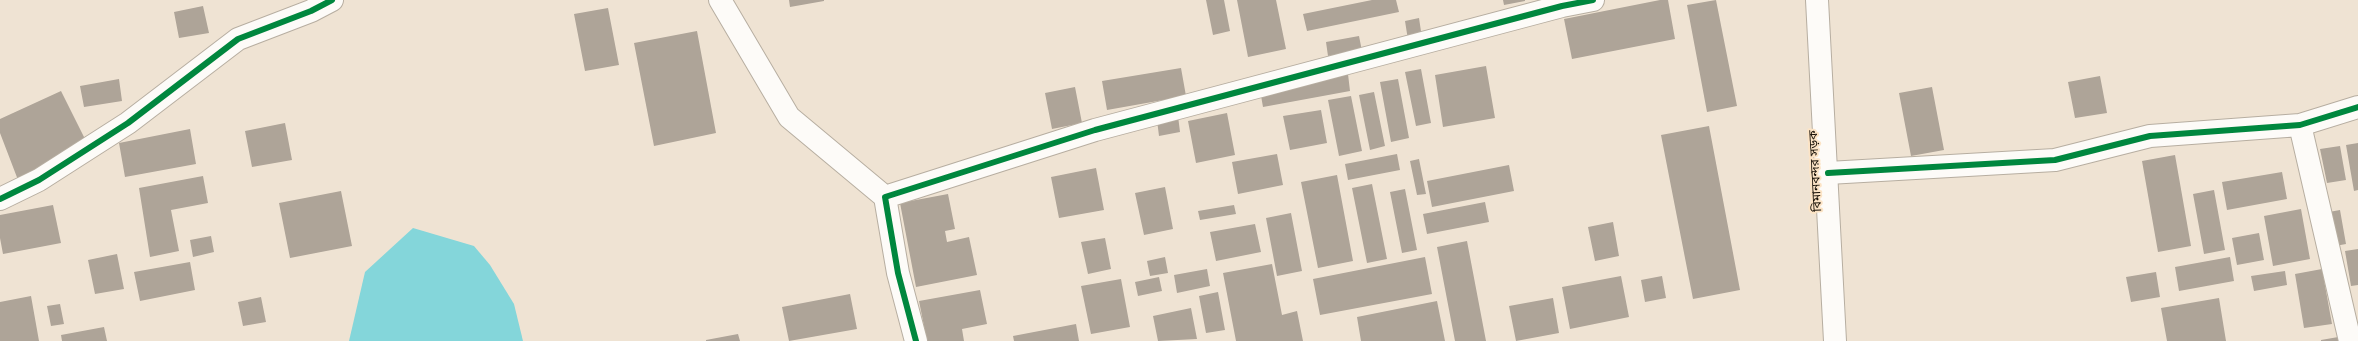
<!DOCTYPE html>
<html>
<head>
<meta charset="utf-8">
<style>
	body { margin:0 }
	canvas { display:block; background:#efe3d3 }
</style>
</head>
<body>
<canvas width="2358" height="341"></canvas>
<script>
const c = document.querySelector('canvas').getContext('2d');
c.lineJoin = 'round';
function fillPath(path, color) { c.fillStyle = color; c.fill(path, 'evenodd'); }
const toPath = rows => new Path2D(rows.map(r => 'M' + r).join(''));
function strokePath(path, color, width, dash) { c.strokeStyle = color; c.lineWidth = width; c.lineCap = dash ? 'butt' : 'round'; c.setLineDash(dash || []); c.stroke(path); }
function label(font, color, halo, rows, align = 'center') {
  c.font = font + ' Poppins,"Noto Sans Bengali",sans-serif'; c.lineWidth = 4; c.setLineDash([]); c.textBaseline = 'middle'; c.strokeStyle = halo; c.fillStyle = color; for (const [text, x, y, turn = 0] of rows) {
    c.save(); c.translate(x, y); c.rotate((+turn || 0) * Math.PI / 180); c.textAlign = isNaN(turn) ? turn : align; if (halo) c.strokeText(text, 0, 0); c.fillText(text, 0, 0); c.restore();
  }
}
const water = toPath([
	[413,228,474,246,490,265,514,304,523,341,349,341,365,272]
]);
const building = toPath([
	[789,0,824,0,824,1,790,7],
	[1206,0,1224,0,1230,31,1213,35],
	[1237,0,1276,0,1286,49,1248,57],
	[1372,0,1396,0,1399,12,1307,31,1303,14],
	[1503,0,1525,0,1525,1,1504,5],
	[1660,0,1668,0,1675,39,1572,59,1564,19],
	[1716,0,1737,106,1707,112,1687,5],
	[203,6,209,33,179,38,174,12],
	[608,8,619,65,585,71,574,14],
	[1419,18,1422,38,1408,40,1405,21],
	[697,31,716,133,654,146,634,43],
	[1359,36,1362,51,1328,56,1326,42],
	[1486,66,1495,118,1443,127,1435,75],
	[1181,68,1186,96,1107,110,1102,81],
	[1421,69,1431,123,1416,126,1405,72],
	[1348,74,1350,91,1263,107,1260,90],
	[2100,76,2107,113,2075,118,2068,82],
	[119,79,122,101,84,107,80,86],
	[1398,79,1409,138,1391,142,1380,82],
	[1075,87,1082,123,1052,129,1045,93],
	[1932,87,1944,150,1911,156,1899,93],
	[61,91,85,139,18,180,0,133,0,119],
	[1374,92,1385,146,1370,150,1359,95],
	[1351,96,1362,151,1339,156,1328,100],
	[1321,110,1327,143,1290,150,1283,116],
	[1227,113,1235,155,1196,163,1188,121],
	[1178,116,1180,132,1159,136,1157,120],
	[285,123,292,160,252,167,245,131],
	[1709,126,1740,290,1693,299,1661,135],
	[190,129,196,164,125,177,119,143],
	[2358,143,2358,190,2354,191,2346,145],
	[2340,146,2346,180,2327,183,2320,149],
	[1277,154,1283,185,1238,194,1232,162],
	[1397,154,1400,170,1348,180,1345,164],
	[2175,155,2191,246,2158,252,2142,161],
	[1419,159,1426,194,1417,195,1410,161],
	[1509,165,1514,191,1432,207,1427,181],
	[1096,168,1104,210,1059,218,1051,177],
	[2282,172,2287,199,2227,210,2222,182],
	[1337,175,1353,261,1318,268,1301,182],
	[203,176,208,203,171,210,179,251,150,257,139,188],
	[1372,184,1387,259,1367,263,1352,188],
	[1165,187,1173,229,1144,235,1135,193],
	[1405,189,1417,250,1402,253,1390,192],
	[2214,190,2225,250,2204,254,2193,194],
	[341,191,352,246,290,258,279,203],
	[948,194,955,229,945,231,947,242,969,237,977,275,916,287,900,203],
	[1485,202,1489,222,1427,234,1423,214],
	[53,205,61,243,3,254,0,238,0,215],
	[1234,205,1236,214,1200,220,1198,211],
	[2301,209,2310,259,2273,266,2264,216],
	[2340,210,2346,244,2335,246,2329,212],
	[1291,213,1302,271,1277,276,1266,218],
	[1613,222,1619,256,1595,261,1588,227],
	[1255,224,1261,252,1216,261,1210,232],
	[2259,233,2264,260,2237,265,2232,238],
	[211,236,214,252,193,257,190,240],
	[1105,238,1111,269,1088,274,1081,242],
	[1467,241,1486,341,1455,341,1437,247],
	[2358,249,2358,285,2351,286,2345,251],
	[117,254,124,289,95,294,88,260],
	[1165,257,1168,273,1150,276,1147,261],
	[1425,257,1432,294,1320,315,1313,279],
	[2230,257,2234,281,2179,291,2175,267],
	[190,262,195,290,140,301,134,272],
	[1272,264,1282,315,1297,311,1303,341,1236,341,1223,273],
	[1207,269,1210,286,1177,293,1174,275],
	[2322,269,2332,324,2304,328,2295,274],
	[2285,271,2287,285,2254,291,2251,276],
	[2156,272,2160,297,2131,302,2126,277],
	[1621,276,1629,317,1570,329,1562,287],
	[1662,276,1666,298,1645,302,1641,280],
	[1159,277,1162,291,1138,296,1135,282],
	[1121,279,1130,327,1091,334,1081,286],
	[980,290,987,324,962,329,964,341,927,341,919,301],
	[1218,292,1225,330,1206,333,1199,296],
	[850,294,857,329,789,341,782,307],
	[31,296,39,341,0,341,0,302],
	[261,297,266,322,243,326,238,302],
	[1553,298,1559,333,1516,341,1509,306],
	[2219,298,2226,341,2167,341,2161,308],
	[1437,301,1445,341,1361,341,1357,317],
	[60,304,64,324,51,326,47,306],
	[1191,308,1197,339,1158,341,1153,316],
	[1076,324,1079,341,1014,341,1013,336],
	[104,327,107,341,62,341,61,335],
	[738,334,740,341,706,341,706,340],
	[2344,336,2345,341,2321,341,2321,340]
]);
const minor = toPath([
	[720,0,789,117,885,197],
	[2300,125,2350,341],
	[1828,173,2055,160,2150,136,2300,125,2358,107],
	[0,199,39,180,128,123,238,39,311,11,332,0],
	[916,341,898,273,885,197,1095,130,1562,6,1593,0]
]);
const major = toPath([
	[1817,0,1835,341]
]);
const cycleway = toPath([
	[1828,173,2055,160,2150,136,2300,125,2358,107],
	[0,199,39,180,128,123,238,39,311,11,332,0],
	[916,341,898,273,885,197,1095,130,1562,6,1593,0]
]);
const streetNames = [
	["বিমানবন্দর সড়ক",1816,171,-93]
];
fillPath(water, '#84d6da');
fillPath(building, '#aea498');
strokePath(minor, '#b7aea1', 24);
strokePath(major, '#b7aea1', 24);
strokePath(minor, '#fdfbf8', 22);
strokePath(major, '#fdfbf8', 22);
strokePath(cycleway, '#00873e', 6);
label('12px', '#140d04', '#fce4c6', streetNames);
</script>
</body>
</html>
